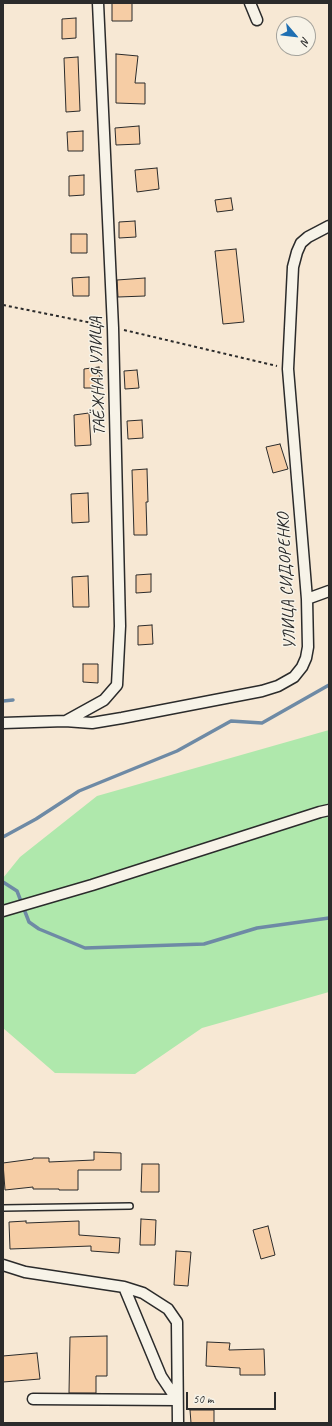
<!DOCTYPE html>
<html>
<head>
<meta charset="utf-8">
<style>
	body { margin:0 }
	#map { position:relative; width:332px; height:1426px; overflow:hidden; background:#f7e8d4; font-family:Caveat,sans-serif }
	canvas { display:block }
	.frame { position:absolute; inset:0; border:4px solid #2b2b2b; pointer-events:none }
	.north { position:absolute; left:276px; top:16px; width:40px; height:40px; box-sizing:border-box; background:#f7f3e8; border:1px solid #a5a39c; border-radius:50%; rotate:118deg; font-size:11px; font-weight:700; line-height:16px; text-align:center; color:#2b2b2b }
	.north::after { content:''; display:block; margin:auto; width:14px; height:18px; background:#1f6fb2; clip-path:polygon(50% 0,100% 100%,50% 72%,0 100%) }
	.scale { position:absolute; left:186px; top:1392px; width:90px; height:18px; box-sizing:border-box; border:2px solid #2b2b2b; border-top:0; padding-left:5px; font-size:12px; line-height:14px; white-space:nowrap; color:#2b2b2b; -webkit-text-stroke:3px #f7f3e8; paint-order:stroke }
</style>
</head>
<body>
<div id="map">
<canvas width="332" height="1426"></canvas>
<div class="frame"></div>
<div class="north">N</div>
<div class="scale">50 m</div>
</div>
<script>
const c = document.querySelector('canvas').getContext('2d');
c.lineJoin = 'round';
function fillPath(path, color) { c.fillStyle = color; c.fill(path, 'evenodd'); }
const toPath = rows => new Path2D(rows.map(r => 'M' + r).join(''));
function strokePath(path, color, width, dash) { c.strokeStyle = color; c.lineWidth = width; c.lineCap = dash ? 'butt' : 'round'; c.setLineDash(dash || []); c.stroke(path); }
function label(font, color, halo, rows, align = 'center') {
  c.font = font + ' Caveat,sans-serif'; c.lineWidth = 3; c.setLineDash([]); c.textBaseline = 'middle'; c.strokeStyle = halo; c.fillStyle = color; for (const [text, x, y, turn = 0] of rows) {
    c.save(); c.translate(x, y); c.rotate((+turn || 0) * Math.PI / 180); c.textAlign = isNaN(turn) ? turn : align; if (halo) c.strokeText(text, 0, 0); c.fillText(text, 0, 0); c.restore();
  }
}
const green = toPath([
	[329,730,329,992,202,1028,135,1074,55,1073,3,1028,3,878,20,857,97,796]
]);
const stream = toPath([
	[3,701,13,700],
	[3,837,36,819,79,791,177,751,231,721,262,723,329,685],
	[3,882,17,891,29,922,39,929,85,948,204,944,257,928,329,918]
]);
const building = toPath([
	[112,3,132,3,132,21,112,21,112,3],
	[76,18,76,38,62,39,62,19,76,18],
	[116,54,138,56,135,83,145,83,145,104,116,103,116,54],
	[78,57,80,111,66,112,64,58,78,57],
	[139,126,140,144,116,145,115,128,139,126],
	[83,131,83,151,68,151,67,132,83,131],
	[157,168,159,189,137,192,135,170,157,168],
	[84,175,84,195,69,196,69,176,84,175],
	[231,198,233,210,217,212,215,200,231,198],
	[135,221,136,237,119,238,119,222,135,221],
	[71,234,87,234,87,253,71,253,71,234],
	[236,249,244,322,223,324,215,251,236,249],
	[89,277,89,296,73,296,72,278,89,277],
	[145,278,145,296,118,297,117,280,145,278],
	[99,367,100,388,84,388,84,369,99,367],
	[137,370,139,388,125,389,124,371,137,370],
	[89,413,91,445,75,446,74,415,89,413],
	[142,420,143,438,128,439,127,421,142,420],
	[280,444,288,469,273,473,266,447,280,444],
	[147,469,148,502,146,502,147,535,134,535,132,470,147,469],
	[88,493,89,522,72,523,71,494,88,493],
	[151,574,151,592,136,593,136,575,151,574],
	[88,576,89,607,73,607,72,577,88,576],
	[152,625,153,644,138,645,138,626,152,625],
	[83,664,98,664,98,683,83,682,83,664],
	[94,1152,121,1153,121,1170,78,1170,78,1190,59,1190,59,1189,33,1189,33,1187,5,1190,3,1163,33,1159,33,1158,49,1158,49,1162,94,1160,94,1152],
	[142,1164,159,1164,159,1192,141,1192,142,1164],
	[141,1219,156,1220,155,1245,140,1245,141,1219],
	[26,1221,26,1223,79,1221,79,1235,120,1238,119,1253,91,1251,91,1246,10,1249,9,1222,26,1221],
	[268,1226,275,1255,261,1259,253,1230,268,1226],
	[176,1251,191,1252,188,1286,174,1285,176,1251],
	[107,1336,107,1376,96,1376,96,1393,69,1393,70,1337,107,1336],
	[207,1342,230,1343,229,1350,264,1349,265,1375,240,1375,240,1368,206,1366,207,1342],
	[37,1353,40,1379,3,1382,3,1356,37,1353],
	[190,1410,214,1410,214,1423,191,1423,190,1410]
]);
const path = toPath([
	[3,305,102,325],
	[124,330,277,366]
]);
const service = toPath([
	[3,1208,130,1206]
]);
const minor = toPath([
	[250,3,257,20],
	[307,599,329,591],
	[66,721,104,700,117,685,120,626,113,328,98,3],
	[3,723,65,721,92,723,122,718,262,691,278,686,294,677,302,667,306,658,308,647,307,599,288,369,293,267,297,252,301,243,308,237,329,226],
	[3,911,92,885,320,812,329,810],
	[3,1265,25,1272,124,1287,143,1293,168,1309,177,1322,178,1423],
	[124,1287,161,1376,177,1400],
	[33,1399,177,1400]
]);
const streetNames = [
	["ТАЁЖНАЯ УЛИЦА",98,376,-92],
	["УЛИЦА СИДОРЕНКО",287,581,-93]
];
fillPath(green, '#afe8ac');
strokePath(stream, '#6e8aa5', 3.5);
fillPath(building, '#f6cda5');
strokePath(building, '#2b2b2b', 1);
strokePath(service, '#2b2b2b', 8);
strokePath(minor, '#2b2b2b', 13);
strokePath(path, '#2b2b2b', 2, [3, 3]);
strokePath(service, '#f7f3e8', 5);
strokePath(minor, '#f7f3e8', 10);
label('17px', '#2b2b2b', '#f7f3e8', streetNames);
</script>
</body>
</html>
